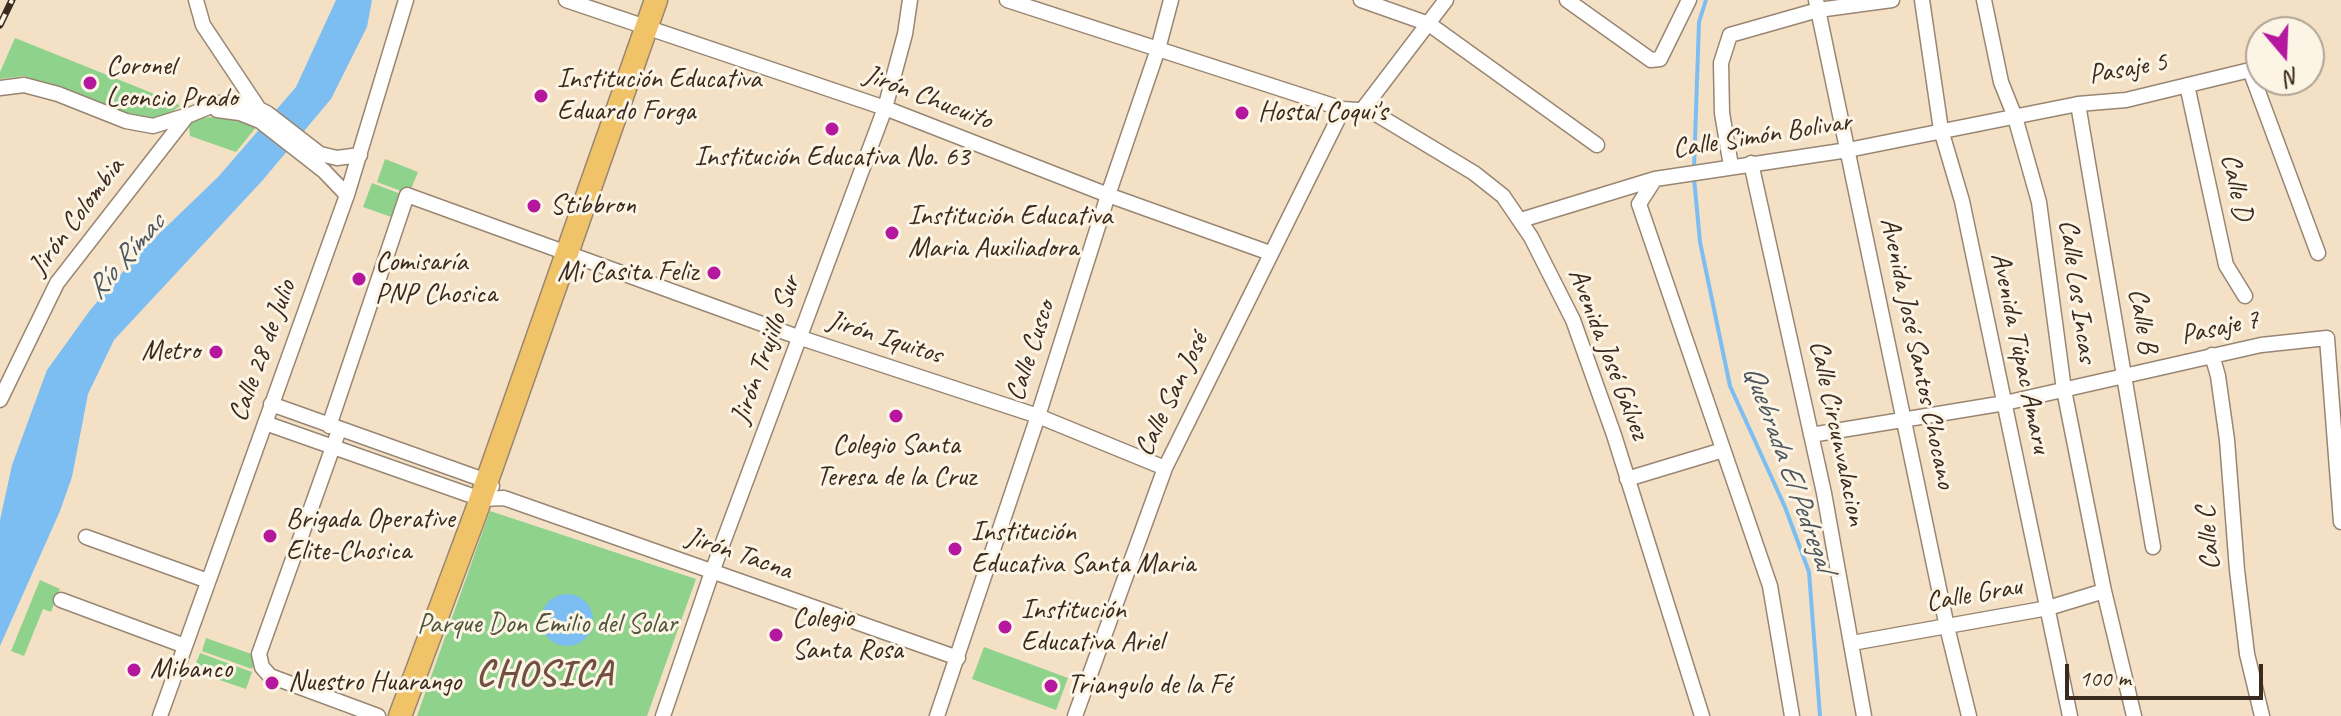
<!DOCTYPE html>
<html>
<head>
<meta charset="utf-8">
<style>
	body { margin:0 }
	#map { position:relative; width:2341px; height:716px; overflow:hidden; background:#f4e1c5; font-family:Caveat,sans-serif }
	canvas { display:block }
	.north { position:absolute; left:2245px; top:16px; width:80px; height:80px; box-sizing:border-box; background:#fcf5e5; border:2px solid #afa495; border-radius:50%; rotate:161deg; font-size:22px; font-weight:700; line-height:32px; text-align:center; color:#3b2a1e }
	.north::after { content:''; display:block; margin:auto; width:28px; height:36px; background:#b5179e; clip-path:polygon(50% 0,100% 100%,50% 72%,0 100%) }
	.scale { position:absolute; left:2065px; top:664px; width:198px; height:36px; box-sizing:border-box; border:4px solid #3b2a1e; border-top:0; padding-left:10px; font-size:24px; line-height:28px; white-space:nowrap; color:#3b2a1e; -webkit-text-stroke:6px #fcf5e5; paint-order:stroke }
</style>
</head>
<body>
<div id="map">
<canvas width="2341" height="716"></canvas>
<div class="north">N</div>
<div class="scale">100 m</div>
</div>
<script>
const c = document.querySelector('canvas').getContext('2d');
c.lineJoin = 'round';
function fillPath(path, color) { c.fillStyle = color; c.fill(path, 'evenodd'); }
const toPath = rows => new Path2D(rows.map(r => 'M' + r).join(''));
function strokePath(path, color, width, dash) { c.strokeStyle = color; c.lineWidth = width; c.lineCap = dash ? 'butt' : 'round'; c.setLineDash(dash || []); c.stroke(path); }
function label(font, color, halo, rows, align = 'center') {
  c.font = font + ' Caveat,sans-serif'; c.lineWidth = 6; c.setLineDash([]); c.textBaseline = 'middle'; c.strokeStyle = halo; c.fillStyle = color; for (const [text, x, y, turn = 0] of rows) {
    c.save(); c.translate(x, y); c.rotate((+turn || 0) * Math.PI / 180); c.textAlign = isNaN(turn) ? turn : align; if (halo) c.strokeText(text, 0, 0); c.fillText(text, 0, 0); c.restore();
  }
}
const green = toPath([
	[15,38,177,103,180,106,164,117,148,120,24,76,0,79,0,72],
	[229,115,257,126,236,152,190,136,189,126,195,119],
	[385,159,418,172,409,194,377,182],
	[372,183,406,196,397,219,363,207],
	[490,511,696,579,647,716,417,716],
	[40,580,60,589,51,612,43,609,24,656,11,651],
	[206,638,257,656,252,669,202,651],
	[984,647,1068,678,1056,710,972,679],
	[200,653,252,672,246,689,193,671]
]);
const water = toPath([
	[336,0,372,0,367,27,331,99,262,181,114,340,88,394,72,477,60,511,0,646,0,520,12,465,47,370,91,309,139,253,218,177,296,87],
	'541 620a26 26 0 1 1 52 0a26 26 0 1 1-52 0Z'
]);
const stream = toPath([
	[1694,169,1699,22,1706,0],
	[1694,178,1700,242,1730,386,1785,507,1809,572,1820,716]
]);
const minor = toPath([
	[196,0,203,25,257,106],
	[566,0,885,108,1108,195,1270,253],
	[1007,0,1343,109,1371,111,1474,173,1503,196,1531,237,1573,320,1614,435,1702,716],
	[1361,0,1429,24,1597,145],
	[1567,0,1651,60,1660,59,1689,0],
	[1816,0,1947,627,1969,716],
	[1922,0,1941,130,1962,201,2070,716],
	[1984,0,2001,82,2015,117,2039,202,2064,390,2104,591,2134,716],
	[2187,85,2226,265,2245,296],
	[0,88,24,85,58,94,126,121,153,126,185,116],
	[2078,104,2153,547],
	[1363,109,1446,0],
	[217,110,240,113,260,121,324,171,347,195],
	[1751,163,1824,493,1864,716],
	[1731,166,1722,113,1721,63,1730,35,1818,10,1892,0],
	[1655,179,1639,204,1770,586,1792,716],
	[1521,220,1655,179,1848,150,2078,104,2126,100,2250,70,2318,253],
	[2212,355,2218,376,2227,440,2237,570,2247,654,2262,716],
	[0,400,57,283,187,116,219,103,249,104,267,113,320,154,337,158,360,155],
	[271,404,487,481,492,486],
	[265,423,481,499,504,498,958,658],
	[329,426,407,195,798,337,1038,416,1165,468],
	[339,430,259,654,262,667,270,676,378,716],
	[1811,435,2005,403,2261,345,2327,338,2341,522],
	[1627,479,1723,450],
	[86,537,208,581],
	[61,600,185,646],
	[1852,643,2048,608,2104,591],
	[160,716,347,195,406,0],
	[663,716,712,572,885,108,905,34,910,0],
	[937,716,1038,416,1108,195,1158,49,1171,0],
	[1075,716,1165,468,1343,109]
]);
const highway = toPath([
	[400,716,475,515,656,0]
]);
const rail = toPath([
	[0,25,12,0]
]);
const markers = [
	[90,83,8,"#b5179e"],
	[541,96,8,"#b5179e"],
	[1242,113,8,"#b5179e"],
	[832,129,8,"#b5179e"],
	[534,206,8,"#b5179e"],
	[892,233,8,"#b5179e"],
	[714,273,8,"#b5179e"],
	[359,279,8,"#b5179e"],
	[216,352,8,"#b5179e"],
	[896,416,8,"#b5179e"],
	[270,536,8,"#b5179e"],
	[955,549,8,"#b5179e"],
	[1005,627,8,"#b5179e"],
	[776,635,8,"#b5179e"],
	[134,670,8,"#b5179e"],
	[272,683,8,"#b5179e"],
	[1051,686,8,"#b5179e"]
];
const poiNames = [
	["Coronel",106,67],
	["Leoncio Prado",106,99],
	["Institución Educativa",557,80],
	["Eduardo Forga",557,112],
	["Hostal Coqui's",1258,113],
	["Institución Educativa No. 63",832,158,"center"],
	["Stibbron",550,206],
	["Institución Educativa",908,217],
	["Maria Auxiliadora",908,249],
	["Comisaría",375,263],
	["PNP Chosica",375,295],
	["Mi Casita Feliz",698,273,"right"],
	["Metro",200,352,"right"],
	["Colegio Santa",896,446,"center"],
	["Teresa de la Cruz",896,478,"center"],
	["Brigada Operative",286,520],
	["Elite-Chosica",286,552],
	["Institución",971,533],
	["Educativa Santa Maria",971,565],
	["Institución",1021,611],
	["Educativa Ariel",1021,643],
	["Colegio",792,619],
	["Santa Rosa",792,651],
	["Mibanco",150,670],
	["Nuestro Huarango",288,683],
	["Triangulo de la Fé",1067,686]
];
const streetNames = [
	["Pasaje 5",2128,69,-10],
	["Jirón Chucuito",928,98,21],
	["Calle Simón Bolivar",1762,136,-9],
	["Calle D",2236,187,78],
	["Jirón Colombia",77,217,-53],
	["Calle Los Incas",2077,291,82],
	["Calle B",2142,321,80],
	["Pasaje 7",2220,328,-12],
	["Jirón Iquitos",885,338,18],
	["Jirón Trujillo Sur",766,350,-70],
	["Calle 28 de Julio",263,351,-70],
	["Calle Cusco",1031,351,-72],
	["Avenida José Santos Chocano",1917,353,78],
	["Avenida Túpac Amaru",2020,353,78],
	["Avenida José Gálvez",1608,354,69],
	["Calle San José",1172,395,-64],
	["Calle Circunvalacion",1837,433,78],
	["Calle C",2209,538,-95],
	["Jirón Tacna",739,554,19],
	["Calle Grau",1974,595,-10]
];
const parkNames = [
	["Parque Don Emilio del Solar",547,625]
];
const waterNames = [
	["Río Rímac",126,257,-49],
	["Quebrada El Pedregal",1788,468,70]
];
const districtNames = [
	["CHOSICA",545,676]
];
fillPath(green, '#8ed28b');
fillPath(water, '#7cbef2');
strokePath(stream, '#7cbef2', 4);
strokePath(minor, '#988672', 17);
strokePath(highway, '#988672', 25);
strokePath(minor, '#fff', 14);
strokePath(highway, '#f1c369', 22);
strokePath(rail, '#3b2a1e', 7);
strokePath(rail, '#fcf5e5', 4, [12]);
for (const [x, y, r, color] of markers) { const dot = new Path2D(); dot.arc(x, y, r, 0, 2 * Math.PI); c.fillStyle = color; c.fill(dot); strokePath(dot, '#fcf5e5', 3); }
label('28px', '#3b2a1e', '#fcf5e5', poiNames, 'left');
label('28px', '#3b2a1e', '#fcf5e5', streetNames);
label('28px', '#505439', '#fcf5e5', parkNames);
label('italic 30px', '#4e565e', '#fcf5e5', waterNames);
c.letterSpacing = '2px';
label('bold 36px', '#715042', '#fcf5e5', districtNames);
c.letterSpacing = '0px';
</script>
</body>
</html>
